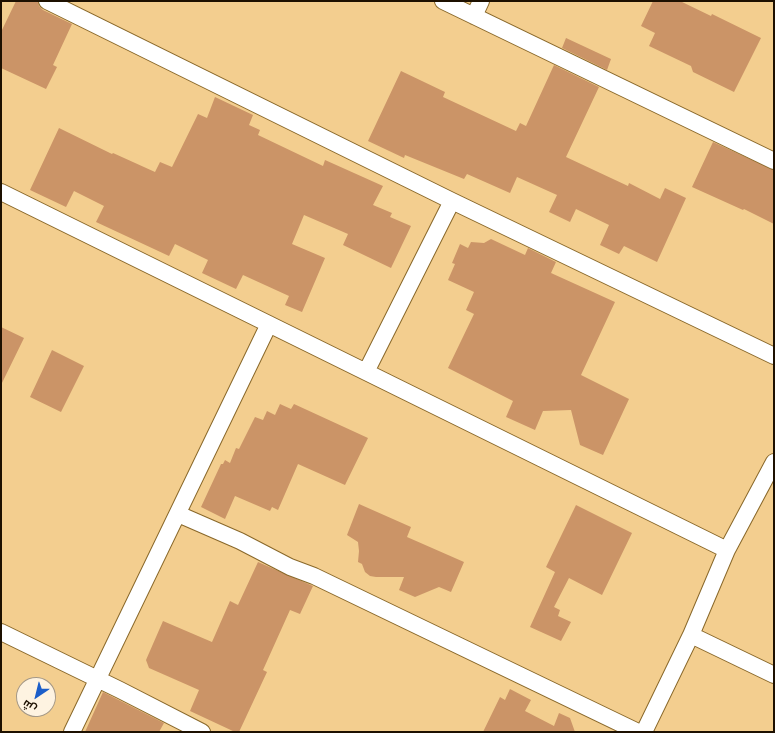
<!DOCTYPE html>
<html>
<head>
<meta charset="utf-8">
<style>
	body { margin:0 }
	#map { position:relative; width:775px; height:733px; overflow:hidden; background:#f3ce8f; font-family:"Sofia Sans Condensed",Cairo,sans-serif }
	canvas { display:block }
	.frame { position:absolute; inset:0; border:2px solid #1d1000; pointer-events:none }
	.north { position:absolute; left:16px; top:677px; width:40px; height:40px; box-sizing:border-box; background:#fef3e1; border:1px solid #a49887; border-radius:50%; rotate:215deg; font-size:11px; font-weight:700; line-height:16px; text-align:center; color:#1d1000 }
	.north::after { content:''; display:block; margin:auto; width:14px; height:18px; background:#1c5ec9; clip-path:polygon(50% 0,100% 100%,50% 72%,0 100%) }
</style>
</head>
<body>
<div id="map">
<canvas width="775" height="733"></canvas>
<div class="frame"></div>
<div class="north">ش</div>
</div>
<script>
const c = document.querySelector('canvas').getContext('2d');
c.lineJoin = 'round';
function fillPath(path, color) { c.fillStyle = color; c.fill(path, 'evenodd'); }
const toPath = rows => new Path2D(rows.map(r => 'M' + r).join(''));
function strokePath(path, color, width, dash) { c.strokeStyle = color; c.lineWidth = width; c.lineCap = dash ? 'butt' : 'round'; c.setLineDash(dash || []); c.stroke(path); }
const building = toPath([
	[16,1,38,1,39,6,43,10,72,24,53,65,57,67,46,89,1,68,1,32],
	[653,1,680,1,711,16,712,14,761,38,734,92,693,72,691,66,649,46,655,33,641,26],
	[566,38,611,59,607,70,562,48],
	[554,65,599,87,566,157,628,186,629,183,660,199,665,188,686,198,657,262,624,246,619,254,600,245,609,225,576,209,570,222,549,212,557,195,517,177,510,193,467,174,464,179,405,155,404,158,368,141,401,71,445,92,443,97,516,131,520,123,526,126],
	[215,97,253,115,249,125,260,130,258,135,323,166,325,160,383,186,373,205,392,213,390,217,411,226,391,268,343,245,348,234,304,215,292,244,325,258,302,312,285,305,289,296,243,275,236,289,202,273,208,260,175,244,169,256,96,222,104,206,74,191,66,207,30,190,59,128,112,154,113,153,155,172,160,162,172,167,198,114,207,118],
	[713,142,774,170,774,224,744,209,743,210,692,187],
	[491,239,525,255,528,248,556,262,551,273,615,302,581,375,629,399,603,455,580,445,571,410,543,411,535,430,506,417,513,401,448,368,474,314,466,310,474,292,448,280,455,264,452,263,460,244,468,248,471,242,484,243],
	[1,327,24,338,1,385],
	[52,350,84,366,61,412,30,397],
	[280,404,291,409,294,404,368,438,345,485,298,464,278,510,272,507,270,511,235,496,225,519,201,507,221,464,223,464,225,460,230,463,236,448,239,449,255,417,263,420,267,411,275,415],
	[359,504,411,527,407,537,464,562,451,592,439,587,415,597,399,590,404,577,376,577,370,576,365,572,362,564,358,562,359,551,358,542,347,535],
	[576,505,632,533,602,595,569,578,554,607,560,610,558,616,571,622,561,641,530,627,555,572,546,567],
	[258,562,313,586,300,614,290,610,263,670,267,672,239,732,235,732,190,711,199,690,149,668,146,660,163,621,212,642,230,601,238,605],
	[510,689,531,700,525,711,554,726,559,713,570,718,575,732,483,732,500,697,505,700],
	[103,692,164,723,159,732,85,732]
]);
const street = toPath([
	[47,1,452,201,774,356],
	[443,1,774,161],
	[474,16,481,1],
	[1,192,727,550],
	[366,372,452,201],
	[178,514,240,541,290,567,314,576,638,732],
	[1,632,120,690,202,732],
	[691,635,774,675],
	[72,732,269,324],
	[644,732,691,635,727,550,774,462]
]);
fillPath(building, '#cb9467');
strokePath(street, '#89682a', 18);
strokePath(street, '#fff', 16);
</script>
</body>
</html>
